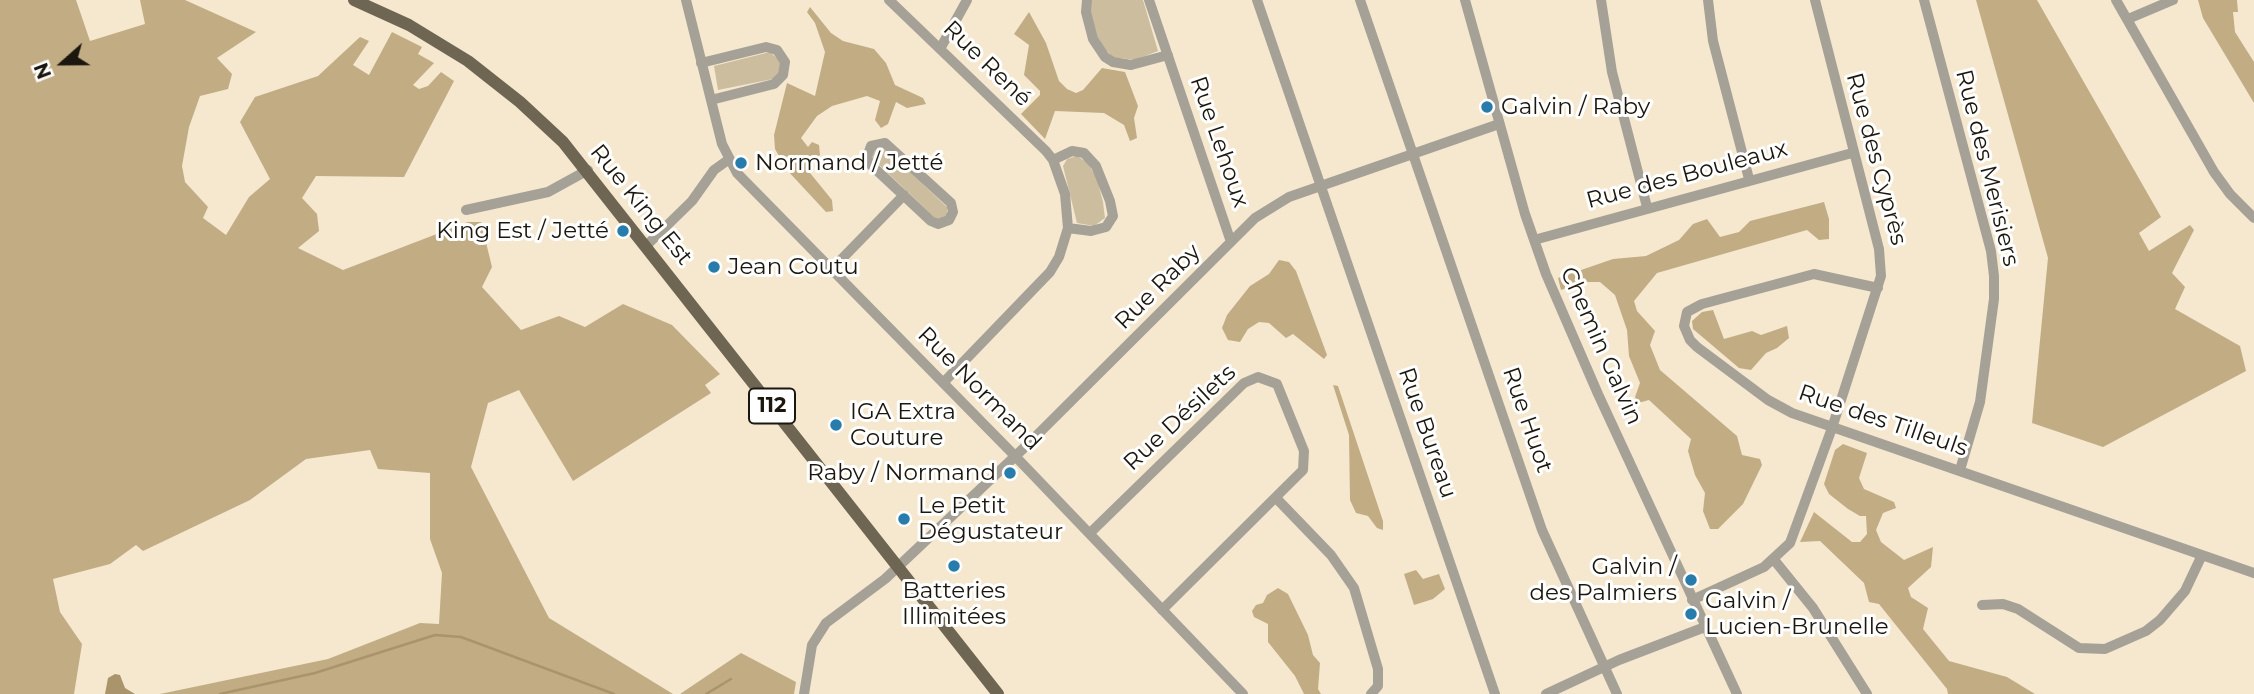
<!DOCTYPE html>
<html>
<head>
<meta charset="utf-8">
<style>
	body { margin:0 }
	#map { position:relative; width:2254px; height:694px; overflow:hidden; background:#f5e8cf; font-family:Montserrat,sans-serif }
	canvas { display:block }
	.north { position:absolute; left:28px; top:28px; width:70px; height:70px; -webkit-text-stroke:5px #fff; paint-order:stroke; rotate:249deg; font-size:19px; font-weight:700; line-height:28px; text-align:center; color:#1b170e }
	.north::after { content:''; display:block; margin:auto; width:24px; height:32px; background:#1b170e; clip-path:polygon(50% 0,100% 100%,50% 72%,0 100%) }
</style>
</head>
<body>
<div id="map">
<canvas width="2254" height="694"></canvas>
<div class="north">N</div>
</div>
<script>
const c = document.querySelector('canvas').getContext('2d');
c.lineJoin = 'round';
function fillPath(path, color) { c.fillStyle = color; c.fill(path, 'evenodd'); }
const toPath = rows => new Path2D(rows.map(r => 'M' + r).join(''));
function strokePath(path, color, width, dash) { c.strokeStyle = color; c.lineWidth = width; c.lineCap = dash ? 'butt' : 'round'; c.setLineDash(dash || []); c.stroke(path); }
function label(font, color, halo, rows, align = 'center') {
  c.font = font + ' Montserrat,sans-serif'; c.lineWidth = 6; c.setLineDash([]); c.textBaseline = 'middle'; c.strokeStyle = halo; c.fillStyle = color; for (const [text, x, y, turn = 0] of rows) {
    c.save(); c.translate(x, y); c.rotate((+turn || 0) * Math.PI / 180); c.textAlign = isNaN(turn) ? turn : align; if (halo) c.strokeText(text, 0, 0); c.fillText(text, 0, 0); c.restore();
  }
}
const green = toPath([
	[1091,0,1143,0,1158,51,1135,60,1112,57,1097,39,1089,13],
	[770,52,780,61,781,71,773,79,718,90,714,66],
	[883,147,947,207,947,216,938,220,934,217,874,160,872,156,875,149],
	[1077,156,1088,163,1097,179,1103,202,1105,218,1094,226,1077,223,1063,166,1067,159]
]);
const forest = toPath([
	[0,0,76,0,90,41,145,24,140,0,185,0,256,32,217,58,232,74,228,89,200,96,189,127,182,166,185,182,208,207,203,218,226,235,249,197,270,179,240,122,255,97,318,76,360,37,369,41,353,65,369,75,392,32,422,47,418,54,434,63,413,85,419,89,428,86,441,72,454,81,404,177,316,176,302,198,317,214,319,231,298,248,343,270,468,222,481,222,492,267,482,287,521,330,559,316,585,327,623,304,672,325,720,374,705,385,711,393,573,481,519,390,488,403,471,467,549,618,673,694,160,694,328,659,420,623,439,624,442,573,430,539,430,473,378,469,370,450,306,459,250,500,143,551,136,545,110,564,53,579,60,612,82,644,74,694,0,694],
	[1976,0,2037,0,2161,217,2139,233,2149,251,2190,225,2194,230,2172,273,2185,287,2175,309,2240,346,2246,371,2103,447,2032,423,2048,258],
	[2198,0,2237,0,2238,12,2233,12,2235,32,2254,62,2254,103,2203,18],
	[810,7,831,33,843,41,874,49,886,63,895,85,923,98,926,104,907,108,896,102,888,124,881,128,875,120,880,101,867,96,832,106,817,116,801,138,808,147,812,142,819,145,820,155,806,168,832,200,833,211,826,212,787,170,775,149,774,135,787,83,815,96,825,52,815,23,807,12],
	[1029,12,1046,43,1059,81,1067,89,1076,93,1083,90,1102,68,1125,72,1138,106,1134,118,1137,138,1130,141,1124,125,1104,113,1055,111,1045,139,1021,114,1040,95,1040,91,1024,75,1029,45,1014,34],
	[1824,202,1829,219,1829,239,1819,240,1807,230,1657,273,1634,301,1637,311,1655,331,1650,345,1660,370,1737,436,1742,455,1760,459,1762,465,1743,504,1718,529,1710,529,1703,511,1705,493,1695,475,1688,451,1691,439,1649,400,1638,403,1635,397,1640,383,1629,356,1627,330,1615,295,1600,282,1584,282,1561,290,1558,278,1613,259,1646,256,1679,240,1693,224,1707,219,1720,237,1739,232,1750,221],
	[1279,260,1289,262,1296,271,1327,355,1324,359,1293,334,1286,338,1269,323,1259,322,1248,329,1240,342,1228,340,1222,328,1227,315,1250,286,1269,274],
	[1713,310,1724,339,1752,331,1761,335,1787,326,1789,338,1777,348,1766,353,1751,370,1739,368,1693,329,1692,321,1702,312],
	[1333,385,1338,386,1383,521,1383,530,1377,528,1368,516,1356,513,1350,500,1349,435],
	[1843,444,1867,453,1859,478,1864,489,1894,502,1896,508,1883,513,1876,530,1881,542,1904,560,1933,547,1931,567,1908,588,1911,597,1928,608,1923,629,1949,661,2007,677,2035,694,1948,694,1947,689,1879,604,1869,602,1864,583,1820,541,1800,542,1814,512,1852,542,1860,542,1867,534,1866,516,1860,516,1848,509,1829,494,1824,484,1835,450],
	[1416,570,1423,579,1439,574,1445,589,1433,599,1414,605,1404,574],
	[1278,588,1288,594,1308,635,1313,655,1320,663,1318,689,1321,694,1304,694,1295,676,1268,642,1268,624,1254,617,1252,611,1256,605,1263,603,1267,595],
	[741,653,796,682,794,694,680,694]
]);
const water = toPath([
	[115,674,120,675,125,688,135,694,105,694,108,678]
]);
const stream = toPath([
	[220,694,315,673,435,635,461,637,614,694],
	[706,694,731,679]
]);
const minor = toPath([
	[686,0,722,144,737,173,1015,456,1243,694],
	[889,0,1046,151,1053,160,1065,194,1068,228,1059,257,1050,272,943,383],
	[1087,0,1086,12,1093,39,1105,57,1113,62,1131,65,1168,55],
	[1149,0,1231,242],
	[1257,0,1495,694],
	[1360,0,1542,530,1617,694],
	[1465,0,1525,214,1546,274,1598,394,1737,694],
	[1601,0,1612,72,1647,207],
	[1708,0,1713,41,1749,179],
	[1924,0,1991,251,1994,276,1994,299,1980,402,1960,470],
	[2116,0,2214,172,2230,194,2254,218],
	[2128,19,2173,0],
	[940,49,967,0],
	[701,63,766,47,777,50,785,62,783,75,774,84,711,100],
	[885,143,951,203,953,212,949,220,938,224,931,221,870,164,867,157,871,146,885,143],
	[1053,160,1072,151,1084,153,1096,166,1110,201,1113,216,1106,227,1091,231,1068,228],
	[466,210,548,192,588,170],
	[1534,240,1852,153],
	[647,245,692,201,714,170,728,160],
	[831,270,904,195],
	[1878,288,1814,274,1702,304,1687,312,1684,326,1690,340,1697,347,1768,400,1792,413,2254,573],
	[1277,499,1331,555,1354,588,1378,669,1378,686,1371,694],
	[1090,533,1244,383,1258,377,1277,384,1304,451,1303,470,1162,610],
	[1775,561,1813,608,1867,694],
	[1692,600,1764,567,1790,543,1832,428,1881,276,1879,249,1815,0],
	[1982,605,2003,604,2018,609,2079,648,2105,649,2146,631,2160,620,2185,591,2202,555],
	[804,694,812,645,826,623,885,579,1026,446,1255,218,1289,197,1499,124],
	[1546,694,1619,660,1705,627]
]);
const major = toPath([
	[354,0,409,25,468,61,520,102,563,142,998,694]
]);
const markers = [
	[1487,107,7,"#287cac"],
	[741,163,7,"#287cac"],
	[623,231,7,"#287cac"],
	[714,267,7,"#287cac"],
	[836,425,7,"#287cac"],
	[1010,473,7,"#287cac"],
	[904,519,7,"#287cac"],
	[954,566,7,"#287cac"],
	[1691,580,7,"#287cac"],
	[1691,614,7,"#287cac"]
];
const shields = [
	[772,406,46]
];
const shieldNames = [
	["112",772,406]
];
const streetNames = [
	["Rue René",987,64,44],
	["Rue Lehoux",1219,142,71],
	["Rue des Cyprès",1876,159,75],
	["Rue des Merisiers",1987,168,76],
	["Rue des Bouleaux",1687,175,-15],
	["Rue King Est",641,205,51],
	["Rue Raby",1158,287,-45],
	["Chemin Galvin",1601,346,66],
	["Rue Normand",979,389,45],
	["Rue Désilets",1180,418,-43],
	["Rue Huot",1527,420,71],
	["Rue des Tilleuls",1883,421,19],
	["Rue Bureau",1427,433,71]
];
const poiNames = [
	["Galvin / Raby",1501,107],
	["Normand / Jetté",755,163],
	["King Est / Jetté",609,231,"right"],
	["Jean Coutu",728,267],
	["IGA Extra",850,412],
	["Couture",850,438],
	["Raby / Normand",996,473,"right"],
	["Le Petit",918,506],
	["Dégustateur",918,532],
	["Galvin /",1677,567,"right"],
	["des Palmiers",1677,593,"right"],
	["Batteries",954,591,"center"],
	["Illimitées",954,617,"center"],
	["Galvin /",1705,601],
	["Lucien-Brunelle",1705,627]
];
fillPath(green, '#ccbd9f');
fillPath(forest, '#c2ac84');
fillPath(water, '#a9946c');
strokePath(stream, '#a9946c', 2.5);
strokePath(minor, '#a6a197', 10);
strokePath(major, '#6f6553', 12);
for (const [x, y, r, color] of markers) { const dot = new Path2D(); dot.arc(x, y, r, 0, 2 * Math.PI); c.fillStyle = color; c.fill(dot); strokePath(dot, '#fff', 2.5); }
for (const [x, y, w] of shields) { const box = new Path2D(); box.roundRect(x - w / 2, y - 17.5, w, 35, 5); c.fillStyle = '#fff'; c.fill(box); strokePath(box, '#1b170e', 2); }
label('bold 21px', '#1b170e', null, shieldNames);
label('23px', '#1b170e', '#fff', streetNames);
label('23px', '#1b170e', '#fff', poiNames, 'left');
</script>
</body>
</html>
